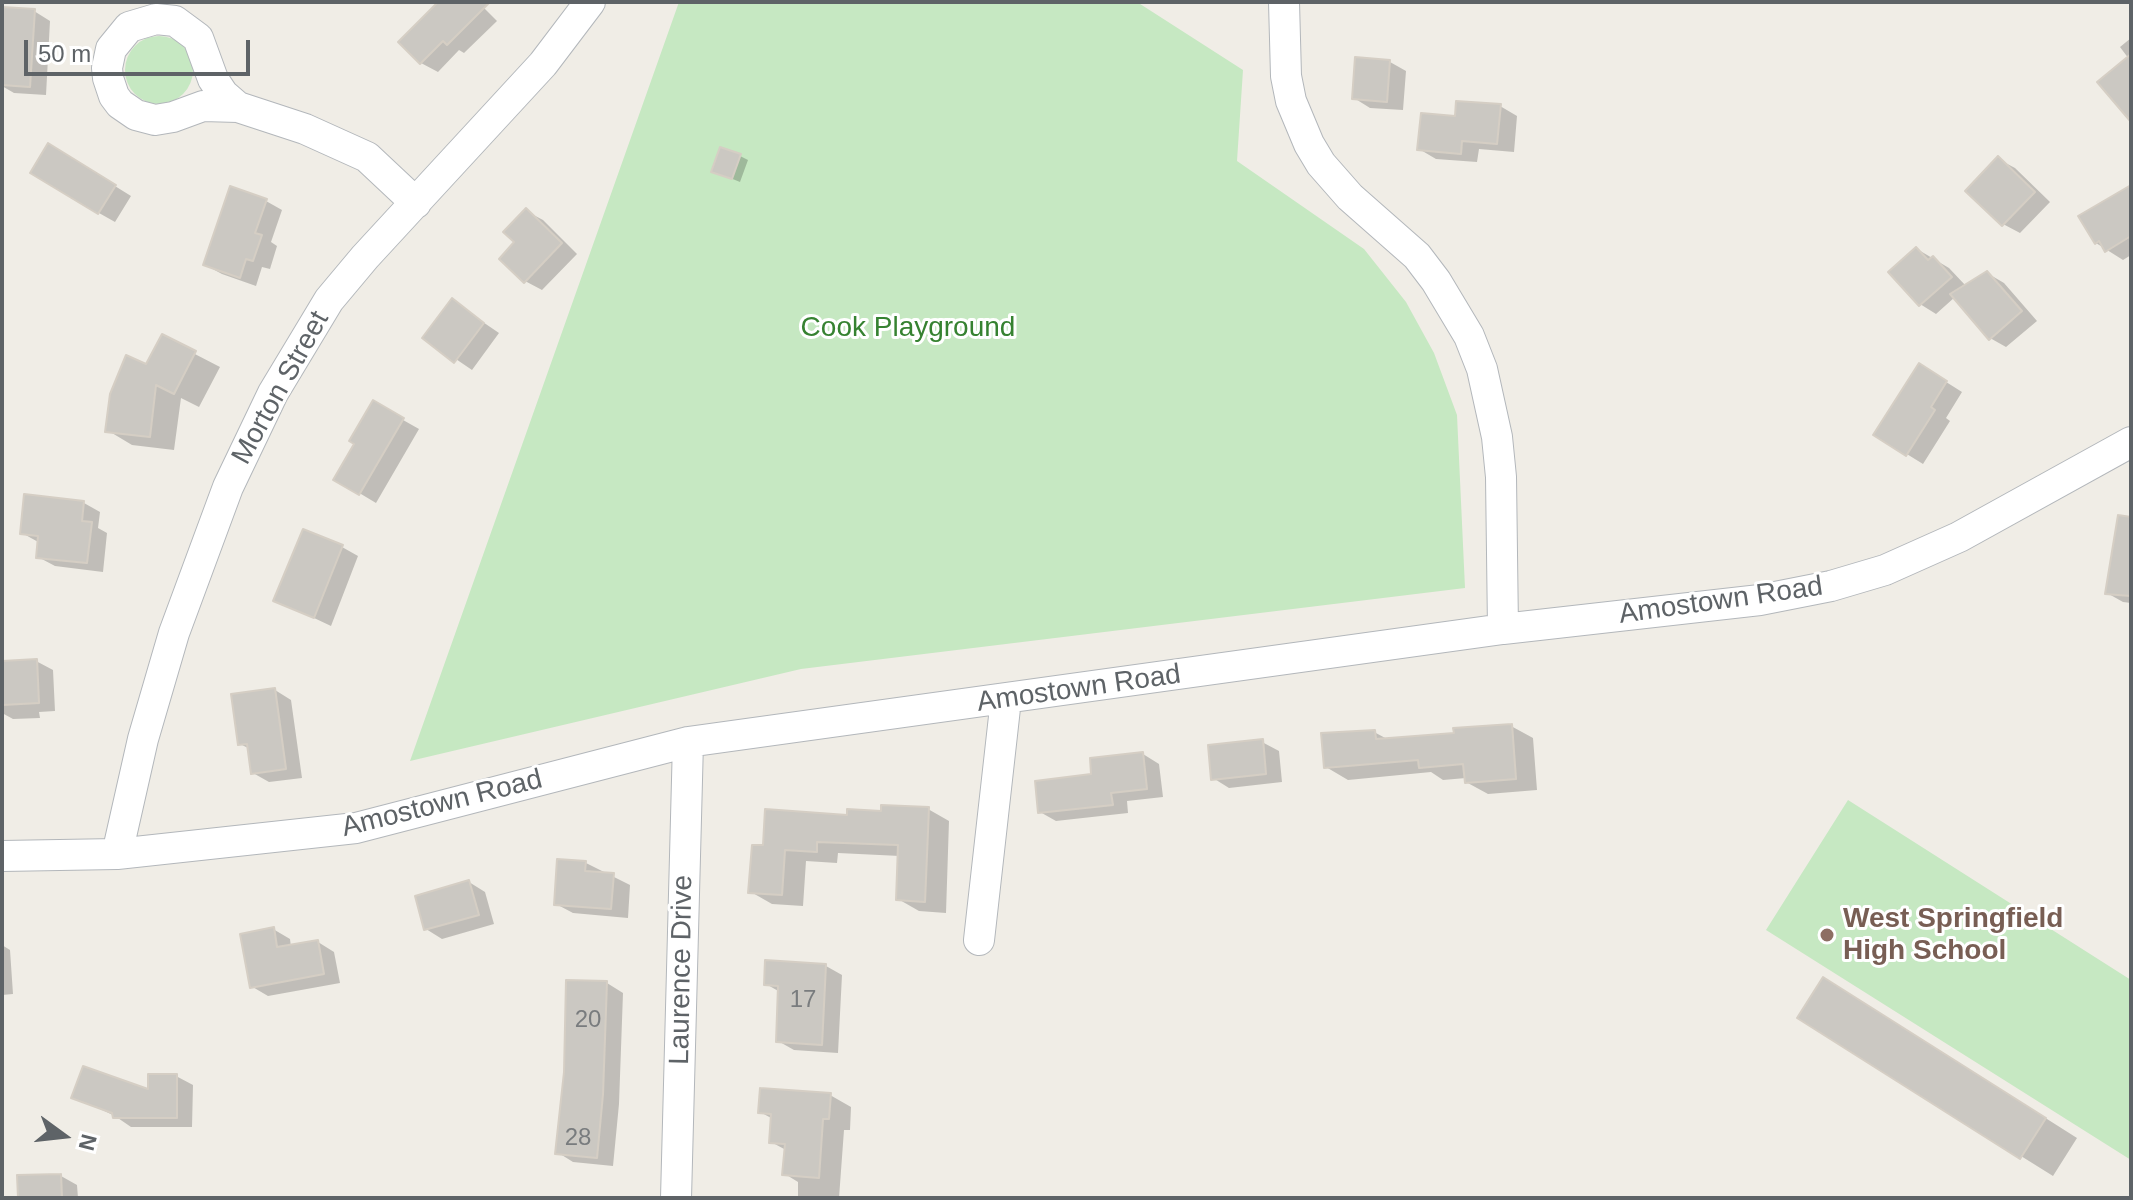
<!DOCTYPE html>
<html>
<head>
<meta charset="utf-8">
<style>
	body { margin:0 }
	#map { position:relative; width:2133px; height:1200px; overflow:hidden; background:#f0ede6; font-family:Arial,sans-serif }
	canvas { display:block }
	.frame { position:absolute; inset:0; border:4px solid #5e6367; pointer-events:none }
	.north { position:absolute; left:24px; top:1096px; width:80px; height:80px; -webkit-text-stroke:6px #fff; paint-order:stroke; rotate:105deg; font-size:22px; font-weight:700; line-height:32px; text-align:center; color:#5e6367 }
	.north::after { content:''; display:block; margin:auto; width:28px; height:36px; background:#5e6367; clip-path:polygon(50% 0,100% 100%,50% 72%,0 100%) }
	.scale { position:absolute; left:24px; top:40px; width:226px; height:36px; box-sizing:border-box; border:4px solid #5e6367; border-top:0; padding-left:10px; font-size:24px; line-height:28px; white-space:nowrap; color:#5e6367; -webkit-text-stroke:6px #fff; paint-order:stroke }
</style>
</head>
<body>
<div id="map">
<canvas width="2133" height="1200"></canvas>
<div class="frame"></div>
<div class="north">N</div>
<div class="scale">50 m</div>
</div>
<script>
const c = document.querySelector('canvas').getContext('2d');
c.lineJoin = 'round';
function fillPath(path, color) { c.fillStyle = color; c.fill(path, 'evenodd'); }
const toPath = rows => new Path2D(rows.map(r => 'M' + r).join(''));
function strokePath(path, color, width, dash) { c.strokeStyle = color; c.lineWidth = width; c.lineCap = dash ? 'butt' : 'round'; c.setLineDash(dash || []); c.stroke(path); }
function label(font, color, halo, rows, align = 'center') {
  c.font = font + ' Arial,sans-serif'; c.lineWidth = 6; c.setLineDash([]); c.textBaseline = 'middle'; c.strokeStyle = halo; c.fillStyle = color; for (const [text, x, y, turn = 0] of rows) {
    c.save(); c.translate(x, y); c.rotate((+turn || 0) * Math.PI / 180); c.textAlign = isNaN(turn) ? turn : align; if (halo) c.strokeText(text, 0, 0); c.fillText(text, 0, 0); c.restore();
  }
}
const green = toPath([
	[679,2,1137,2,1243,70,1237,161,1364,249,1406,302,1434,353,1457,415,1465,588,801,669,410,761],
	'125 70a34 34 0 1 1 68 0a34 34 0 1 1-68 0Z',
	[1848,800,2131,980,2131,1160,1766,930]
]);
const shadow = toPath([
	[441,2,478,2,497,21,464,53,459,50,438,72,421,63,401,42],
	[2,9,34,11,50,21,46,95,14,93,2,86],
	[2131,38,2131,115,2129,59,2120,47],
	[1390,62,1406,71,1403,110,1370,108,1354,98],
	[1500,106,1517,116,1514,152,1479,149,1477,162,1436,159,1419,149,1456,118],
	[65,155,131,196,115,222,99,213],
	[740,156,748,160,740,182,713,171],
	[1998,159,2015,168,2050,202,2020,233,2003,224],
	[2131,187,2131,255,2123,260,2096,243],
	[266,201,282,210,271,242,277,246,270,269,262,267,256,286,222,274,205,265],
	[526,211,543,220,577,254,542,290,525,281,517,242],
	[1917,249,1949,268,1966,286,1987,273,2004,283,2037,321,2006,347,1990,338,1955,297,1936,314,1920,304],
	[452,301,499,333,472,370,425,338],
	[162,337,220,367,199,407,181,398,174,450,132,445,107,430],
	[1935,375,1962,392,1946,418,1950,421,1923,464,1876,435],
	[373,403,419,429,376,503,336,479,357,444],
	[84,503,100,512,98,528,107,533,103,572,55,566,38,557,40,543,22,533],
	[2131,534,2131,603,2123,602,2107,593],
	[342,547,358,556,331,626,276,600],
	[36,661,53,670,55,711,39,712,40,718,13,719,2,713,2,663],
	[275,690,291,700,302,778,269,782,253,773,250,749,240,744],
	[1511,726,1533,738,1537,790,1488,794,1466,782,1466,778,1443,780,1431,772,1348,780,1326,767,1374,732,1389,740,1456,734],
	[1262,742,1279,751,1282,782,1229,788,1213,778],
	[1143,754,1159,764,1163,797,1127,801,1128,813,1056,821,1040,812,1093,776],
	[928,809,949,821,946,913,919,911,898,899,900,856,838,853,837,863,806,861,803,906,772,904,751,892,765,848,849,817],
	[559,861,586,863,630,885,628,918,573,913,556,904],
	[469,882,485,892,494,924,442,939,426,929],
	[273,929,290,939,291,947,318,942,334,952,340,983,268,996,251,986],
	[2,945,10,950,13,994,2,995],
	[826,966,842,975,838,1053,794,1050,778,1041,780,992,766,984],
	[607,983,623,993,619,1104,613,1166,573,1162,557,1152],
	[1856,998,2077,1138,2053,1176,1800,1018],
	[176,1076,193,1085,192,1127,131,1127,115,1116,74,1097,150,1092],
	[830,1095,851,1107,850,1130,844,1130,839,1198,798,1198,798,1182,785,1174,786,1150,771,1142,773,1119,760,1112],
	[61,1176,77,1185,78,1198,20,1198]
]);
const building = toPath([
	[438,2,490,2,447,45,443,41,420,64,398,42,438,2],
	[2,7,35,9,30,87,2,85,2,7],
	[2131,54,2131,122,2097,82,2131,54],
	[1355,57,1390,60,1387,102,1352,99,1355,57],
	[1456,101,1501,104,1497,144,1462,141,1461,154,1417,150,1421,113,1455,116,1456,101],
	[48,143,116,185,98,214,30,173,48,143],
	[720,147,741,154,732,179,711,172,720,147],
	[1998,156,2035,192,2002,226,1965,191,1998,156],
	[2131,185,2131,236,2105,252,2099,241,2095,244,2078,216,2131,185],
	[230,186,267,199,255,233,262,235,253,261,246,259,240,278,203,265,230,186],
	[526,208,562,243,524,283,499,259,514,242,503,232,526,208],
	[1916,247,1928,260,1933,256,1952,277,1919,306,1888,272,1916,247],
	[1987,271,2022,311,1989,340,1950,294,1987,271],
	[452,298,484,323,454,363,422,338,452,298],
	[162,334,196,351,174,394,156,385,150,437,105,432,110,394,126,355,146,364,162,334],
	[1919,363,1947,381,1931,407,1935,410,1906,456,1873,435,1919,363],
	[373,400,404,418,359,495,333,480,354,444,349,441,373,400],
	[24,494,84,501,82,521,92,522,87,563,36,558,38,536,20,534,24,494],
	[2118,515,2131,517,2131,596,2105,594,2118,515],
	[303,529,343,545,314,618,273,601,303,529],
	[37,659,39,703,2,705,2,661,37,659],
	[275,688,286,769,251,774,247,744,238,745,231,694,275,688],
	[1512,724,1516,779,1465,783,1463,764,1419,768,1418,760,1324,768,1321,733,1375,730,1376,739,1454,733,1453,728,1512,724],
	[1263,739,1266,774,1211,780,1208,745,1263,739],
	[1143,752,1147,789,1111,793,1113,805,1038,813,1035,781,1091,774,1090,758,1143,752],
	[881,805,929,807,925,902,896,900,898,845,817,842,817,852,785,850,782,895,748,893,752,845,763,845,765,809,847,815,847,809,881,811,881,805],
	[557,859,586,861,585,871,614,873,611,909,554,905,557,859],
	[469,880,479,915,424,930,415,896,469,880],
	[274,927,277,947,318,940,324,974,250,988,240,934,274,927],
	[765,960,826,964,822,1045,776,1042,778,986,764,985,765,960],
	[1823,977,2046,1118,2020,1159,1797,1018,1823,977],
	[566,980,607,981,603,1094,597,1158,555,1154,564,1072,566,980],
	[83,1066,148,1089,148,1074,177,1074,177,1118,113,1118,112,1113,71,1098,83,1066],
	[760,1088,831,1093,829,1119,823,1119,819,1178,782,1175,785,1144,769,1143,771,1114,758,1113,760,1088],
	[61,1174,62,1198,18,1198,17,1175,61,1174]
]);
const minor = toPath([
	[1284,2,1286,76,1291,101,1309,144,1321,164,1350,197,1417,256,1436,281,1469,336,1482,369,1497,437,1501,477,1503,629],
	[156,19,175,21,198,38,213,79,223,94,238,107,203,106,173,117,155,120,136,115,120,104,114,96,108,78,107,68,111,49,129,27,156,19],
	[238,107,305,129,367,157,416,203],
	[117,854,143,739,174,633,228,487,273,393,329,300,365,257,543,64,590,2],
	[2,856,117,854,356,828,688,742,1503,629,1760,600,1831,586,1885,570,1959,537,2131,442],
	[979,940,1006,699],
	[676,1198,688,742]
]);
const markers = [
	[1827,935,8,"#8d6e63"]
];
const numberNames = [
	["17",803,1000],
	["20",588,1020],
	["28",578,1138]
];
const parkNames = [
	["Cook Playground",908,328]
];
const streetNames = [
	["Morton Street",281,388,-61],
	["Amostown Road",1721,601,-8],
	["Amostown Road",1079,689,-8],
	["Amostown Road",442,804,-14],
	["Laurence Drive",682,970,-89]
];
const educationNames = [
	["West Springfield",1843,919],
	["High School",1843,951]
];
fillPath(green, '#c6e8c2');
fillPath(shadow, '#0003');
fillPath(building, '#cbc8c2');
strokePath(building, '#d5cec4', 2);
strokePath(minor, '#b3b7bb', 32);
strokePath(minor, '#fff', 30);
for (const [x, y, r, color] of markers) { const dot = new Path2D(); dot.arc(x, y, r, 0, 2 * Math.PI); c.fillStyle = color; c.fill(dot); strokePath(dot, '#fff', 3); }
label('24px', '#797c7e', null, numberNames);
label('28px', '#368231', '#fff', parkNames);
label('28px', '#5e6367', '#fff', streetNames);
label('bold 28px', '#785e54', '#fff', educationNames, 'left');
</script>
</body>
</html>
